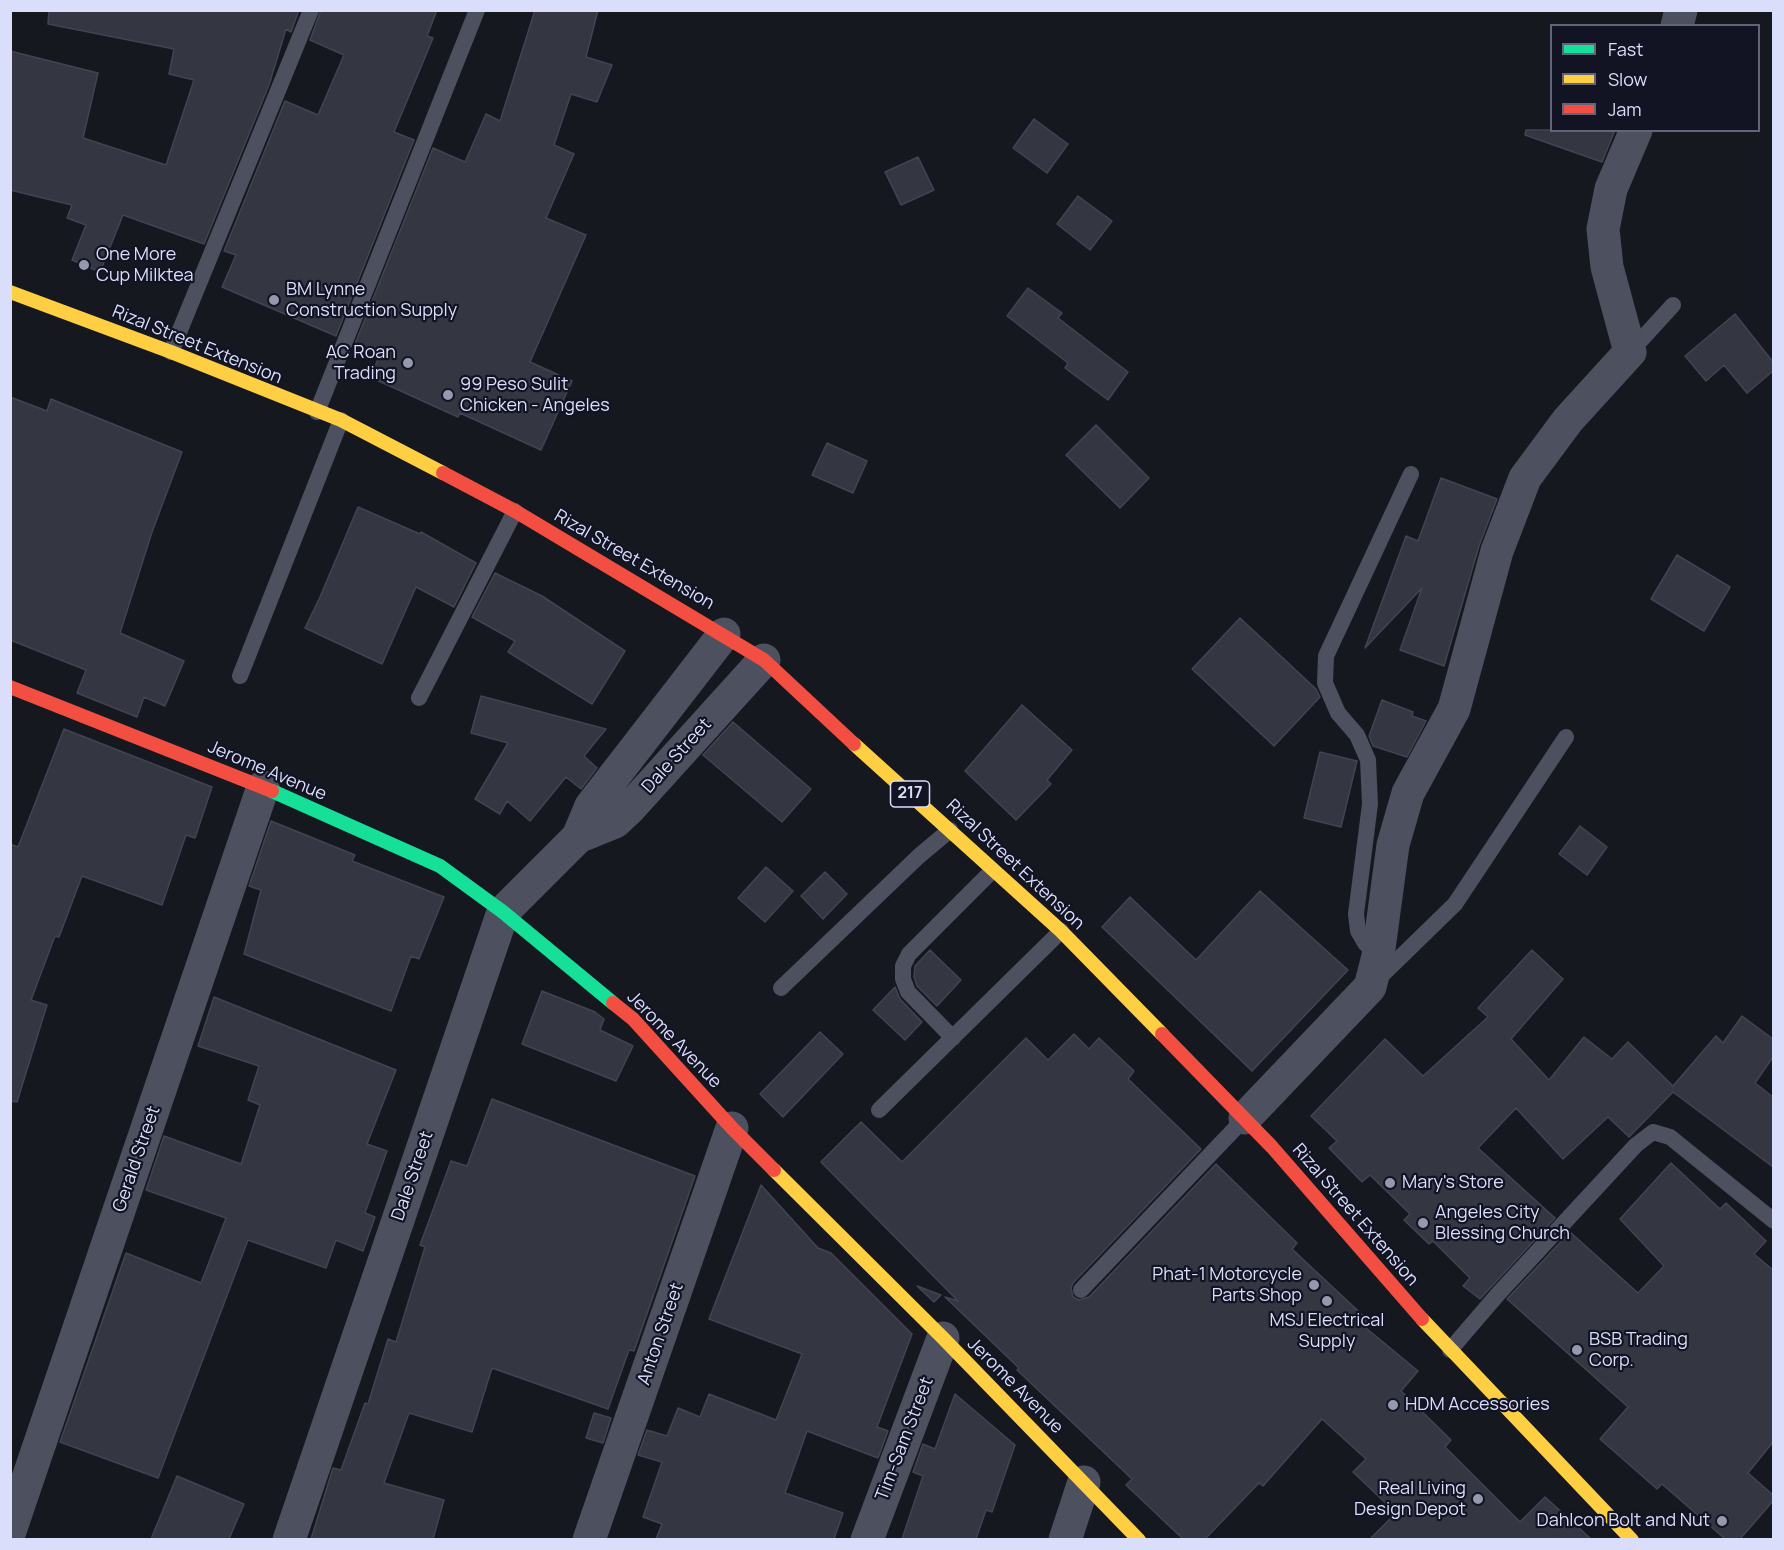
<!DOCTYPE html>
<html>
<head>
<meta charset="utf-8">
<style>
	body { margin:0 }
	#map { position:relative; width:1784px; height:1550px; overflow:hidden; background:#161820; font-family:Manrope,sans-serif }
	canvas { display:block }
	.frame { position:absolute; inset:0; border:12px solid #dadefa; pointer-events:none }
	.legend { position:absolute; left:1550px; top:24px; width:210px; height:108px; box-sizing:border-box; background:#121424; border:2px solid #62657a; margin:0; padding:8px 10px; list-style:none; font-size:18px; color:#dadefa }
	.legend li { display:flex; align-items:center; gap:12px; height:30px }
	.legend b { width:30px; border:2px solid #62657a }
</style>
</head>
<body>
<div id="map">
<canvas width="1784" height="1550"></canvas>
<div class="frame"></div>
<ul class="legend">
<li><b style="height:8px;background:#16e098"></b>Fast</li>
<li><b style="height:8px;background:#ffcf43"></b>Slow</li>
<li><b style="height:8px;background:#f24e42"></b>Jam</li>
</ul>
</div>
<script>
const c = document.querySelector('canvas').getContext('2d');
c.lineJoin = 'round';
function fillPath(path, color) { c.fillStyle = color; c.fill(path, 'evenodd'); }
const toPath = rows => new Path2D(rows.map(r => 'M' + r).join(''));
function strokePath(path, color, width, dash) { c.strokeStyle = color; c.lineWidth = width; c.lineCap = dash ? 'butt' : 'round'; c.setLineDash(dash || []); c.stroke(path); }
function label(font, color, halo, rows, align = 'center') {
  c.font = font + ' Manrope,sans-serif'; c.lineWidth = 4.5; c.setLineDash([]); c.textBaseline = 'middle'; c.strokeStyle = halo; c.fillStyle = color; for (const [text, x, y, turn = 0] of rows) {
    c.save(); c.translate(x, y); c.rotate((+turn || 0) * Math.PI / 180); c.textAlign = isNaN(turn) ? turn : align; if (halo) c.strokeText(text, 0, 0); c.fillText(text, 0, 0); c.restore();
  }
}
const building = toPath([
	[49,10,299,10,291,32,286,29,269,85,204,244,123,215,100,272,72,260,86,225,67,218,72,205,10,190,10,51,98,73,83,138,166,165,194,80,169,74,174,49,48,24,49,10],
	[321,10,437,10,427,36,433,38,394,132,414,140,336,336,222,287,236,255,224,251,285,101,318,115,344,55,310,40,321,10],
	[535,10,598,10,586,57,612,65,597,102,571,94,554,145,574,154,546,218,586,235,530,362,572,381,541,450,460,413,458,417,370,377,380,355,355,344,433,148,465,162,486,114,500,121,535,10],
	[1034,119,1068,144,1047,173,1013,148,1034,119],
	[1526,130,1615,130,1602,162,1525,135,1526,130],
	[918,157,934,190,901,205,885,172,918,157],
	[1078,196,1112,221,1090,250,1057,224,1078,196],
	[1028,288,1062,313,1058,318,1128,372,1108,400,1065,368,1068,363,1007,316,1028,288],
	[1735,314,1773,362,1773,371,1747,393,1724,365,1706,381,1685,356,1735,314],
	[10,397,47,411,51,399,182,452,152,532,120,633,184,661,165,706,144,697,137,717,77,693,86,670,10,640,10,397],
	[1096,425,1149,478,1120,508,1066,455,1096,425],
	[827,443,867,461,853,493,812,475,827,443],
	[1441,478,1497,499,1479,546,1444,666,1400,650,1422,588,1365,648,1406,536,1418,541,1441,478],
	[358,507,420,534,421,532,476,563,454,607,416,587,382,664,305,628,320,597,358,507],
	[1677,555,1730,587,1704,631,1651,599,1677,555],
	[495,573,542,596,625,651,592,704,508,652,515,641,472,617,495,573],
	[1240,618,1316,689,1320,697,1274,746,1192,669,1240,618],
	[481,696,606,729,584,756,597,768,581,789,566,777,530,821,507,801,500,814,475,799,508,743,471,733,481,696],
	[1382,700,1413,712,1412,716,1426,721,1407,757,1373,746,1369,736,1382,700],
	[1022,705,1072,750,1047,780,1051,784,1016,820,965,771,1022,705],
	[733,722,811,789,782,822,703,755,733,722],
	[64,729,212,787,195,838,186,835,162,905,82,876,59,937,55,936,31,1000,47,1005,17,1102,10,1101,10,844,18,847,64,729],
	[1320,752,1357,761,1341,827,1304,818,1320,752],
	[271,821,355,855,352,861,444,897,419,959,411,956,391,1011,244,954,261,890,249,886,271,821],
	[1580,826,1607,847,1587,875,1559,854,1580,826],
	[766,867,793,891,765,922,738,898,766,867],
	[825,872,847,894,823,919,801,896,825,872],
	[1260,891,1348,970,1252,1071,1102,927,1130,897,1196,960,1260,891],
	[930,950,961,980,937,1006,917,986,914,977,915,966,930,950],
	[1532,950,1563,979,1511,1039,1549,1080,1584,1037,1612,1059,1628,1042,1673,1086,1716,1036,1723,1043,1742,1016,1773,1039,1773,1057,1755,1083,1773,1097,1773,1167,1673,1092,1629,1137,1608,1117,1563,1159,1516,1108,1478,1148,1555,1218,1480,1299,1463,1286,1470,1278,1433,1241,1429,1244,1404,1220,1410,1214,1370,1175,1362,1182,1329,1148,1337,1141,1311,1116,1385,1039,1423,1076,1488,1017,1478,1008,1532,950],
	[895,987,900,999,922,1022,905,1040,873,1010,895,987],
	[542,991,595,1012,604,1019,600,1030,633,1046,616,1081,522,1044,542,991],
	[214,997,396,1070,367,1144,387,1151,365,1213,375,1217,363,1251,336,1240,326,1268,248,1240,158,1478,60,1442,126,1253,201,1283,226,1218,146,1190,164,1136,241,1164,260,1105,248,1100,259,1066,198,1046,214,997],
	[820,1032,843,1054,783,1117,760,1094,820,1032],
	[1074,1034,1089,1049,1099,1038,1134,1071,1128,1079,1201,1149,1073,1283,1071,1288,1073,1297,1079,1300,1089,1297,1216,1164,1297,1243,1292,1249,1371,1323,1366,1328,1418,1371,1401,1391,1451,1440,1445,1447,1520,1522,1545,1497,1591,1539,1370,1539,1396,1513,1353,1472,1366,1459,1322,1419,1263,1486,1259,1483,1205,1539,1183,1539,1126,1485,1132,1479,1017,1370,1019,1368,945,1297,958,1301,821,1162,861,1122,902,1162,1026,1038,1048,1060,1074,1034],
	[492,1099,695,1176,634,1351,629,1350,608,1409,492,1368,472,1432,409,1413,384,1483,444,1500,433,1539,311,1539,333,1468,341,1470,365,1403,368,1404,388,1339,396,1342,425,1247,420,1245,451,1161,467,1166,492,1099],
	[1671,1163,1720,1209,1726,1203,1766,1241,1754,1254,1773,1270,1773,1442,1748,1473,1773,1495,1773,1501,1740,1539,1725,1539,1662,1484,1657,1489,1600,1439,1628,1407,1507,1299,1570,1232,1638,1293,1664,1266,1620,1219,1671,1163],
	[761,1185,818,1248,831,1253,912,1334,877,1427,888,1431,878,1458,807,1431,785,1493,843,1513,834,1539,656,1539,662,1524,643,1517,662,1462,638,1455,647,1430,667,1436,678,1408,700,1417,709,1394,776,1420,802,1354,709,1319,761,1185],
	[917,1286,941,1295,934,1302,917,1286],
	[955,1394,1015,1445,992,1512,986,1510,976,1539,902,1539,923,1476,913,1472,923,1444,935,1449,955,1394],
	[594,1413,611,1418,603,1443,586,1438,594,1413],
	[177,1476,244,1504,229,1539,151,1539,177,1476]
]);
const lane = toPath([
	[171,352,311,10],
	[1630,352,1673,305],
	[317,412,477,10],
	[240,676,341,420],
	[419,698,515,511],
	[1377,955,1365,943,1358,931,1356,914,1370,804,1368,760,1357,735,1338,713,1325,683,1326,656,1411,474],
	[1377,980,1455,904,1566,737],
	[781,988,919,856,950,830],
	[953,1038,908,992,903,979,903,966,909,954,992,871],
	[879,1110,1061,931],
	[1081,1290,1245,1118],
	[1450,1350,1499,1293,1636,1145,1653,1132,1670,1137,1774,1221]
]);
const street = toPath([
	[1677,26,1681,10],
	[578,837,591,806,724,634],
	[1245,1118,1370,987,1378,956,1393,845,1408,793,1454,709,1497,551,1525,478,1568,420,1630,352,1607,267,1603,229,1611,189,1636,130],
	[10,1531,263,787],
	[289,1540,503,912,578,837,615,822,629,809,764,660],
	[589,1540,732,1128],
	[867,1540,943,1338],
	[1065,1540,1084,1482]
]);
const fast = toPath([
	[272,791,440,866,503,912,613,1003]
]);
const slow = toPath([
	[10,292,171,352,341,420,443,473],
	[854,744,1061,931,1162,1034],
	[774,1170,943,1338,1139,1540],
	[1422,1319,1632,1540]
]);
const jam = toPath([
	[443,473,515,511,764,660,854,744],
	[10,687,272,791],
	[613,1003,633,1019,732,1128,774,1170],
	[1162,1034,1272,1147,1422,1319]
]);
const markers = [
	[84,265,6,"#9599ae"],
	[274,300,6,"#9599ae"],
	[408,363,6,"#9599ae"],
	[448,395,6,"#9599ae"],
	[1390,1183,6,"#9599ae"],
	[1423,1223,6,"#9599ae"],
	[1314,1285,6,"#9599ae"],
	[1327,1301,6,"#9599ae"],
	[1577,1350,6,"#9599ae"],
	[1393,1405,6,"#9599ae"],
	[1478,1499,6,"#9599ae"],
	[1722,1521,6,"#9599ae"]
];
const shields = [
	[910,794,39]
];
const shieldNames = [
	["217",910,794]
];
const poiNames = [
	["One More",96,255],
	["Cup Milktea",96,276],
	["BM Lynne",286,290],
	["Construction Supply",286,311],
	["AC Roan",396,353,"right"],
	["Trading",396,374,"right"],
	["99 Peso Sulit",460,385],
	["Chicken - Angeles",460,406],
	["Mary's Store",1402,1183],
	["Angeles City",1435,1213],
	["Blessing Church",1435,1234],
	["Phat-1 Motorcycle",1302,1275,"right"],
	["Parts Shop",1302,1296,"right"],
	["MSJ Electrical",1327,1321,"center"],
	["Supply",1327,1342,"center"],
	["BSB Trading",1589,1340],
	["Corp.",1589,1361],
	["HDM Accessories",1405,1405],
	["Real Living",1466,1489,"right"],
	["Design Depot",1466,1510,"right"],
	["Dahlcon Bolt and Nut",1710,1521,"right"]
];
const streetNames = [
	["Rizal Street Extension",197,345,22],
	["Rizal Street Extension",634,560,30],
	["Dale Street",677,756,-48],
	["Jerome Avenue",267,771,23],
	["Rizal Street Extension",1015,865,43],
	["Jerome Avenue",674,1040,46],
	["Gerald Street",137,1159,-71],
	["Dale Street",413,1176,-71],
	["Rizal Street Extension",1355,1215,49],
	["Anton Street",661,1334,-71],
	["Jerome Avenue",1015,1386,45],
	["Tim-Sam Street",905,1439,-69]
];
fillPath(building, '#343642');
strokePath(building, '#424353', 1.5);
strokePath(lane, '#4c505f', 16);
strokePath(street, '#4c505f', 33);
strokePath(fast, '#16e098', 14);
strokePath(slow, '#ffcf43', 14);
strokePath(jam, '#f24e42', 14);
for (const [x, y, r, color] of markers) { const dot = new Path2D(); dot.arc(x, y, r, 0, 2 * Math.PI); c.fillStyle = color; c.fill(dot); strokePath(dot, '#121424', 2); }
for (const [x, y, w] of shields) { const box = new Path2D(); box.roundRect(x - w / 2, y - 13, w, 26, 4.5); c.fillStyle = '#121424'; c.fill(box); strokePath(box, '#dadefa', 1.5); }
label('bold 16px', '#dadefa', null, shieldNames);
label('18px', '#dadefa', '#121424', poiNames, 'left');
label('18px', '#dadefa', '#121424', streetNames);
</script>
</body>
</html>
